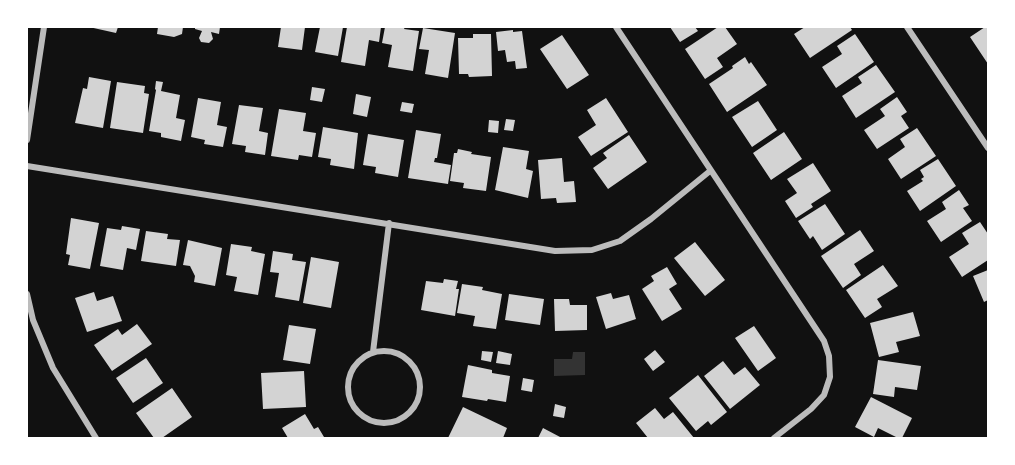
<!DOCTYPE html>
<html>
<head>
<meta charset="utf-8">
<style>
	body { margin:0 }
	#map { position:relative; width:1015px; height:465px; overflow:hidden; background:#111; font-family:"Alegreya Sans",sans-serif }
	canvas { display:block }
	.frame { position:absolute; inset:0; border:28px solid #fff; pointer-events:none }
</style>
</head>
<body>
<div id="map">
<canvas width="1015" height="465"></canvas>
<div class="frame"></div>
</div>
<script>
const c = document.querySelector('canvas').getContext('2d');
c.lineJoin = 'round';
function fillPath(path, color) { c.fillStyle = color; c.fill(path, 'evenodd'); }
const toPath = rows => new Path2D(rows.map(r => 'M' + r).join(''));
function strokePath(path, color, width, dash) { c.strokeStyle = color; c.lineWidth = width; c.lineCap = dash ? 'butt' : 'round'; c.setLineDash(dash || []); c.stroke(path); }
const water = toPath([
	[573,352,585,352,585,375,554,376,554,359,572,359]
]);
const building = toPath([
	[89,27,118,27,116,33],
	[158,27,183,27,182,34,174,37,157,34],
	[195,27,220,27,219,34,211,32,213,39,209,43,201,42,199,38,202,31,195,29],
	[281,27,305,27,302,50,278,47],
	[320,27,343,27,338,56,315,52],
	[347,27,381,27,379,42,369,40,365,66,341,62],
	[385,27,405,27,404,29,419,31,413,71,388,67,392,45,382,43],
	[670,27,695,27,698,31,680,42],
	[718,27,725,27,737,44,717,58,723,67,705,79,685,49],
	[805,27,850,27,852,30,810,58,794,34],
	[985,27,988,27,988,64,970,37],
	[423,28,455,33,448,78,425,74,429,50,419,49],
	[513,30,513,32,522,31,527,68,516,69,515,61,507,62,505,50,498,51,496,32],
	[473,34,491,34,492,76,469,77,468,74,459,74,458,38,473,38],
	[855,34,874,62,836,88,822,67,842,54,837,46],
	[562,35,589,75,567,89,540,49],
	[745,57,749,64,751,62,767,85,727,112,709,84,733,68,732,66],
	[876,65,895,92,856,118,842,96,862,83,858,77],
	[89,77,111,81,103,128,75,123,83,88,87,89],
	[156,81,163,82,161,91,180,95,176,118,185,120,181,141,161,137,161,133,149,131,156,90,155,89],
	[117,82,145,86,144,93,149,94,143,133,110,128],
	[312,87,325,89,322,102,310,100],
	[356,94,371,97,367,117,353,114],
	[897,97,907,112,901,116,909,128,877,149,864,130,885,116,880,109],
	[198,98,221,102,217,125,227,127,223,147,204,144,205,140,191,137],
	[606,98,628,132,591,156,578,137,596,125,587,110],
	[758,101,777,130,752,147,732,117],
	[402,102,414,104,412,113,400,111],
	[239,105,263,108,259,131,268,133,265,155,245,152,246,146,232,144],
	[279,109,306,113,303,131,316,133,312,157,299,155,298,160,271,156],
	[506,119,515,120,513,131,504,130],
	[489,120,499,121,498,133,488,132],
	[323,127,358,133,354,169,330,165,331,159,318,157],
	[917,128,936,156,901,179,888,159,905,147,900,139],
	[416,130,441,134,437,158,435,158,434,162,451,165,448,184,408,178],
	[784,132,802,159,771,180,753,153],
	[368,134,404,140,398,177,375,173,376,167,363,165],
	[629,135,647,162,608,189,593,168,607,158,603,153],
	[503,147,529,151,526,169,533,171,528,198,495,190],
	[458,149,472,152,471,154,491,157,486,191,463,188,464,183,450,181,454,153,457,153],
	[562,158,564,182,574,181,576,202,557,203,556,198,541,199,538,160],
	[938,159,956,186,920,211,907,191,923,181,921,179,924,177,920,170],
	[813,163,831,191,811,204,813,207,796,218,785,201,797,193,787,179],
	[959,190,969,205,963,208,972,221,941,242,927,221,946,209,942,202],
	[825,204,845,234,822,250,813,236,810,239,798,221],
	[71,218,99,223,90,269,68,265,70,255,66,254],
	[980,222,988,234,988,260,962,277,949,257,969,244,962,233],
	[122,226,140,229,136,250,127,248,123,270,100,266,107,228,121,230],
	[860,230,874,251,854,264,861,275,843,288,821,256],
	[146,231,168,234,167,239,180,240,176,266,141,261],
	[188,240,222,248,215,286,194,282,195,276,190,266,183,265],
	[695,242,725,280,705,296,674,258],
	[231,244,252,247,251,251,265,254,258,295,234,291,237,277,226,275],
	[273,251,293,254,292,260,306,262,299,301,275,297,279,273,270,272],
	[311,257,339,262,331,308,303,303],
	[883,265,898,286,877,299,882,307,865,318,846,290],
	[667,267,677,284,669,289,682,309,662,321,642,289,654,281,651,276],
	[988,270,988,300,984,302,973,276],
	[444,279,458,281,456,289,459,289,455,316,421,310,426,281,443,283],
	[462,284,483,287,482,290,502,294,496,329,473,326,475,316,457,313],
	[94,292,97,301,113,296,122,321,87,332,75,298],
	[611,293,613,299,629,295,636,319,606,329,596,297],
	[509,294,544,299,540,325,505,320],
	[554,299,569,299,570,305,587,305,587,330,555,331],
	[913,312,920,336,896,342,899,352,879,357,870,323],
	[137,324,152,344,112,371,94,345,118,329,122,335],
	[289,325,316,329,310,364,283,360],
	[754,326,776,358,758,371,735,338],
	[655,350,665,362,653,371,644,359],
	[482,351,493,352,491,362,481,360],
	[498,351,512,354,510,365,496,363],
	[146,358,163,383,133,403,116,378],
	[878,360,921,366,917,390,895,387,894,397,873,394],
	[723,361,734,375,745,367,760,385,730,409,704,376],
	[468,365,492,370,492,373,510,376,506,402,488,399,487,401,462,397],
	[304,371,306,407,263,409,261,373],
	[698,375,727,412,711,425,708,421,696,431,669,398],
	[523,378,534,380,532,392,521,390],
	[172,388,192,417,162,438,154,438,136,413],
	[871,397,912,418,902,438,898,438,878,428,874,437,855,427],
	[555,404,566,407,564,418,553,416],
	[463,407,507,428,503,438,448,438],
	[655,408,664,419,673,412,694,438,648,438,636,423],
	[305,414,314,429,318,427,324,437,288,438,282,428],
	[543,428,562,438,538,438]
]);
const minor = toPath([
	[616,27,824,341,829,356,830,377,824,395,811,409,774,438],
	[907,27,988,148],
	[27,140,44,27],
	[27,166,555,251,592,250,620,241,651,219,710,171],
	[27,294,33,320,53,368,96,438],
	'348 387a36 36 0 1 1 72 0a36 36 0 1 1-72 0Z',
	[373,352,389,223]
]);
fillPath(water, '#333');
fillPath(building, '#d3d3d3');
strokePath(minor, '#bcbcbc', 6);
</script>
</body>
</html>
